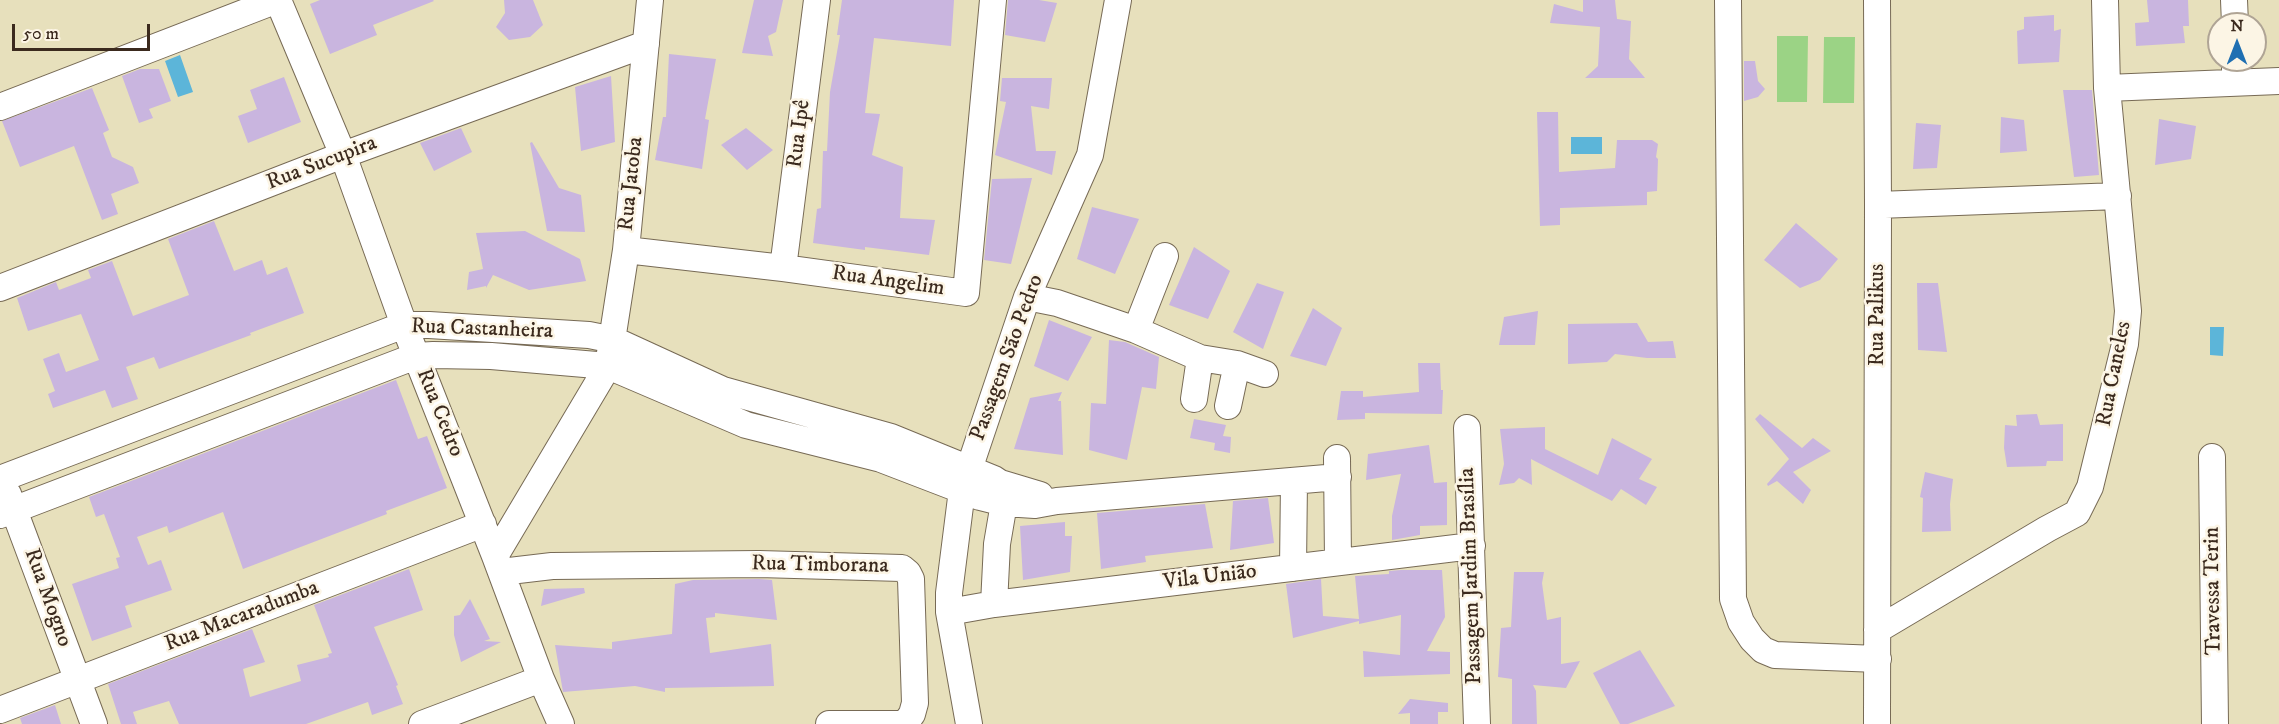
<!DOCTYPE html>
<html>
<head>
<meta charset="utf-8">
<style>
	body { margin:0 }
	#map { position:relative; width:2279px; height:724px; overflow:hidden; background:#e7e0bc; font-family:"IM FELL DW Pica",serif }
	canvas { display:block }
	.north { position:absolute; left:2207px; top:12px; width:60px; height:60px; box-sizing:border-box; background:#fcf5e5; border:2px solid #afa495; border-radius:50%; rotate:0deg; font-size:16px; font-weight:700; line-height:24px; text-align:center; color:#3b2a1e }
	.north::after { content:''; display:block; margin:auto; width:21px; height:27px; background:#1f6fb2; clip-path:polygon(50% 0,100% 100%,50% 72%,0 100%) }
	.scale { position:absolute; left:12px; top:24px; width:138px; height:27px; box-sizing:border-box; border:3px solid #3b2a1e; border-top:0; padding-left:8px; font-size:18px; line-height:21px; white-space:nowrap; color:#3b2a1e; -webkit-text-stroke:4px #fcf5e5; paint-order:stroke }
</style>
</head>
<body>
<div id="map">
<canvas width="2279" height="724"></canvas>
<div class="north">N</div>
<div class="scale">50 m</div>
</div>
<script>
const c = document.querySelector('canvas').getContext('2d');
c.lineJoin = 'round';
function fillPath(path, color) { c.fillStyle = color; c.fill(path, 'evenodd'); }
const toPath = rows => new Path2D(rows.map(r => 'M' + r).join(''));
function strokePath(path, color, width, dash) { c.strokeStyle = color; c.lineWidth = width; c.lineCap = dash ? 'butt' : 'round'; c.setLineDash(dash || []); c.stroke(path); }
function label(font, color, halo, rows, align = 'center') {
  c.font = font + ' "IM FELL DW Pica",serif'; c.lineWidth = 5; c.setLineDash([]); c.textBaseline = 'middle'; c.strokeStyle = halo; c.fillStyle = color; for (const [text, x, y, turn = 0] of rows) {
    c.save(); c.translate(x, y); c.rotate((+turn || 0) * Math.PI / 180); c.textAlign = isNaN(turn) ? turn : align; if (halo) c.strokeText(text, 0, 0); c.fillText(text, 0, 0); c.restore();
  }
}
const green = toPath([
	[1777,36,1808,36,1807,102,1777,102],
	[1824,37,1855,37,1854,103,1823,103]
]);
const water = toPath([
	[180,55,193,92,178,97,165,61],
	[1571,137,1602,137,1602,154,1571,154],
	[2210,327,2224,327,2223,356,2210,355]
]);
const building = toPath([
	[320,0,433,0,434,1,373,25,377,35,330,54,310,4],
	[504,0,533,0,543,25,530,37,509,40,496,27,505,13],
	[754,0,783,0,776,32,768,36,773,56,742,53],
	[842,0,954,0,951,46,874,38,865,113,880,114,872,155,903,167,900,218,935,220,929,255,865,247,865,250,813,243,817,209,821,208,823,151,827,151,830,92,840,35,837,35],
	[1008,0,1039,0,1057,3,1045,42,1005,35],
	[1583,0,1615,0,1617,19,1631,21,1629,59,1645,78,1585,78,1598,66,1600,27,1550,23,1554,4,1583,12],
	[2147,0,2188,0,2189,26,2183,26,2185,43,2136,46,2135,23,2149,22],
	[2054,15,2054,31,2061,29,2059,62,2018,64,2017,31,2024,29,2024,17],
	[669,54,716,59,705,119,709,120,702,169,655,160,663,117,666,117],
	[1744,61,1755,61,1758,81,1765,89,1758,97,1744,101],
	[140,69,159,69,171,101,149,109,153,118,139,123,122,76],
	[611,76,615,142,581,151,575,87],
	[284,77,301,122,248,143,238,116,257,109,250,90],
	[1002,78,1052,78,1049,109,1031,106,1036,151,1056,151,1052,175,995,155,1006,102,1000,101],
	[92,88,109,130,103,133,112,157,133,167,139,183,111,194,118,214,102,220,74,146,20,167,2,121],
	[2063,90,2092,90,2099,175,2074,177],
	[1537,112,1558,112,1559,172,1615,168,1617,140,1652,140,1658,144,1656,157,1658,159,1657,191,1647,192,1647,205,1560,208,1560,225,1540,226],
	[2001,117,2024,120,2027,151,2000,153],
	[2159,119,2196,126,2191,159,2155,165],
	[1916,123,1941,125,1937,168,1913,169],
	[461,128,472,152,434,171,420,143],
	[746,128,773,150,747,170,721,145],
	[532,142,559,188,581,195,585,232,547,231,530,143],
	[1032,178,1011,264,984,260,992,179],
	[1092,207,1139,219,1115,274,1077,259],
	[214,221,234,271,262,260,267,275,287,267,304,313,250,333,251,335,159,369,154,357,126,367,138,399,112,408,105,390,53,408,48,394,55,391,43,359,59,353,66,372,99,360,81,314,28,331,17,298,56,282,59,290,91,278,88,270,112,261,133,316,189,295,168,239],
	[1796,223,1838,259,1820,280,1800,288,1764,260],
	[525,231,580,259,586,281,529,290,493,275,486,288,486,286,467,290,469,272,483,269,476,233],
	[1194,247,1230,271,1208,319,1169,305],
	[1257,283,1284,292,1263,349,1233,332],
	[1917,283,1938,283,1947,352,1918,350],
	[1313,308,1342,328,1326,366,1290,356],
	[1538,311,1535,345,1499,345,1504,317],
	[1049,320,1092,337,1068,381,1034,366],
	[1637,323,1648,342,1673,341,1676,358,1647,358,1615,354,1607,362,1568,364,1568,324],
	[1109,340,1125,342,1159,357,1156,389,1142,387,1127,460,1089,450,1091,403,1106,404],
	[1418,363,1440,363,1441,390,1443,390,1442,414,1365,413,1365,419,1337,420,1341,391,1363,391,1363,397,1419,392],
	[396,380,418,439,427,436,447,488,386,511,387,514,243,569,223,512,169,533,167,526,137,537,148,565,161,560,172,590,125,606,132,627,92,641,72,584,119,568,116,558,120,557,104,514,96,517,89,497],
	[1062,392,1058,401,1061,401,1063,455,1014,449,1030,398],
	[1760,414,1802,448,1813,438,1831,451,1793,472,1811,490,1803,504,1777,481,1768,486,1767,484,1789,459,1755,419],
	[2037,414,2040,425,2063,424,2063,461,2047,461,2046,466,2007,467,2004,448,2005,425,2017,426,2016,415],
	[1194,419,1226,425,1223,436,1231,437,1230,453,1214,450,1215,443,1190,438],
	[1545,427,1545,449,1598,475,1612,438,1652,459,1639,479,1657,487,1646,505,1621,489,1612,501,1531,459,1532,485,1519,478,1514,483,1499,485,1504,464,1500,429],
	[1429,445,1434,483,1447,482,1447,525,1420,526,1420,535,1392,540,1392,516,1401,474,1366,480,1368,454],
	[1925,472,1953,479,1950,504,1951,531,1922,532,1923,498,1920,497],
	[1268,498,1274,543,1230,550,1233,501],
	[1205,504,1213,548,1145,556,1146,562,1101,569,1097,513],
	[1065,522,1065,536,1072,536,1070,572,1023,580,1020,526],
	[409,569,423,610,374,627,398,685,396,686,403,704,372,715,368,702,306,724,179,724,169,701,133,712,137,724,121,724,108,684,252,629,265,662,243,669,250,697,301,681,297,665,329,657,328,654,332,653,314,605],
	[1401,570,1442,570,1445,617,1427,651,1450,652,1450,674,1364,677,1363,651,1400,655,1401,615,1359,624,1359,621,1293,638,1286,584,1321,579,1323,616,1359,619,1355,576,1389,574,1389,571],
	[1514,572,1544,572,1542,583,1547,620,1561,617,1561,664,1580,661,1566,688,1533,685,1536,691,1537,724,1512,724,1512,679,1498,677,1501,628,1511,627],
	[759,579,772,580,777,620,715,613,715,617,706,618,710,653,771,644,774,686,665,688,665,692,635,686,563,692,555,645,612,649,612,642,672,634,675,584,693,580],
	[584,588,585,593,541,606,544,589],
	[470,599,490,639,484,641,501,642,461,662,454,635,454,616,460,615],
	[1640,650,1675,706,1628,724,1620,724,1593,673],
	[1410,699,1448,703,1448,712,1438,712,1438,724,1410,724,1410,713,1398,714],
	[55,705,61,724,22,724,20,718]
]);
const minor = toPath([
	[278,0,343,155,404,325,495,556,541,679,561,724],
	[1728,0,1733,599,1741,622,1752,639,1763,650,1775,655,1878,659],
	[1877,0,1878,205,1877,724],
	[2234,0,2235,24],
	[2235,60,2235,82],
	[2107,88,2279,81],
	[0,107,277,0],
	[1878,205,2118,196],
	[626,250,783,268,966,293,993,0],
	[783,268,817,0],
	[0,288,343,155,646,44],
	[1027,297,1057,303,1136,330,1200,358,1237,364,1265,374],
	[1136,330,1165,256],
	[1194,399,1200,358],
	[1228,406,1237,364],
	[1467,428,1477,724],
	[2212,457,2215,724],
	[1337,458,1338,562],
	[0,479,404,325,429,325,589,335,614,340,723,390,891,437,994,479,1000,483,1040,495],
	[8,494,94,724],
	[0,515,416,356,433,355,491,356,608,366,746,425,881,459,980,497,1004,503,1035,505,1057,501,1338,477],
	[495,556,608,366,626,250,650,0],
	[1293,568,1294,481],
	[501,572,552,566,759,564,902,568,908,573,911,579,915,703,912,714,907,721,901,724,829,724],
	[994,604,997,544,1004,503],
	[949,612,994,604,1472,546],
	[1877,630,2047,529,2077,513,2090,487,2125,344,2128,311,2107,88,2105,0],
	[0,710,483,524],
	[422,724,541,679],
	[969,724,949,612,949,593,962,490,1027,297,1090,155,1118,0]
]);
const streetNames = [
	["Rua Ipê",800,134,-83],
	["Rua Sucupira",322,164,-21],
	["Rua Jatoba",632,184,-84],
	["Rua Angelim",888,282,8],
	["Rua Palikus",1878,315,-90],
	["Rua Castanheira",482,330,2],
	["Passagem São Pedro",1008,358,-70],
	["Rua Caneles",2115,374,-79],
	["Rua Cedro",439,413,68],
	["Rua Timborana",820,566,1],
	["Passagem Jardim Brasília",1472,576,-92],
	["Vila União",1210,578,-7],
	["Travessa Terin",2214,591,-91],
	["Rua Mogno",47,598,70],
	["Rua Macaradumba",242,617,-21]
];
fillPath(green, '#9bd385');
fillPath(water, '#5cb5d9');
fillPath(building, '#c9b5df');
strokePath(minor, '#776a55', 28);
strokePath(minor, '#fff', 26);
label('22px', '#3b2a1e', '#fcf5e5', streetNames);
</script>
</body>
</html>
